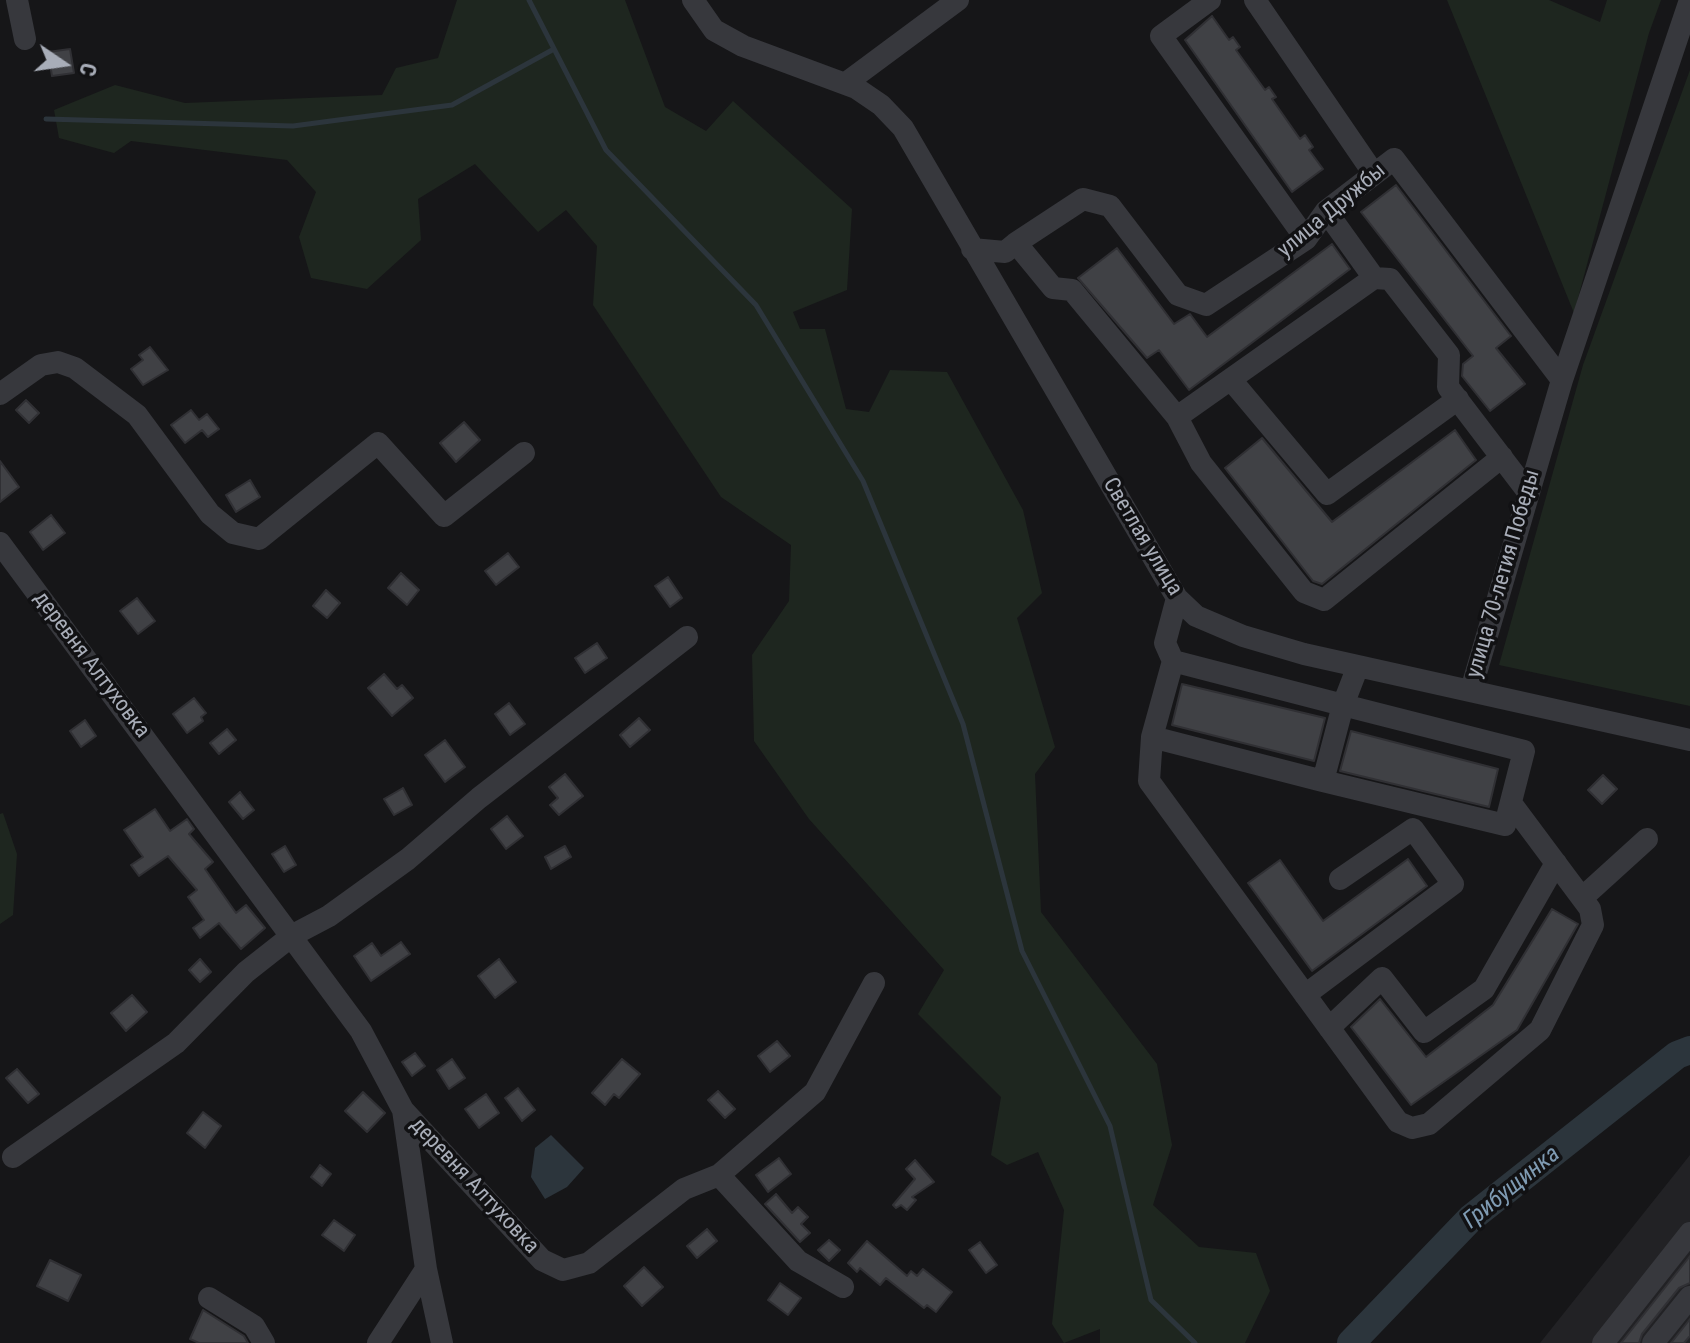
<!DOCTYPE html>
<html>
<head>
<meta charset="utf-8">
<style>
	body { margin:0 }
	#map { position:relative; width:1690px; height:1343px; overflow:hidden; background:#161618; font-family:"Roboto Condensed",sans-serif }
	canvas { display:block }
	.north { position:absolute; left:24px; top:24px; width:80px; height:80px; -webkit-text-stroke:6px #111113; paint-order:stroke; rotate:103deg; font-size:22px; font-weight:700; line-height:32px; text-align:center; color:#a8adb8 }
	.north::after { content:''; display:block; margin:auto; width:28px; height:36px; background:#a8adb8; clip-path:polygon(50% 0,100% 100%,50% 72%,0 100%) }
</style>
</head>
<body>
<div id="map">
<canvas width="1690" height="1343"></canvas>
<div class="north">С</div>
</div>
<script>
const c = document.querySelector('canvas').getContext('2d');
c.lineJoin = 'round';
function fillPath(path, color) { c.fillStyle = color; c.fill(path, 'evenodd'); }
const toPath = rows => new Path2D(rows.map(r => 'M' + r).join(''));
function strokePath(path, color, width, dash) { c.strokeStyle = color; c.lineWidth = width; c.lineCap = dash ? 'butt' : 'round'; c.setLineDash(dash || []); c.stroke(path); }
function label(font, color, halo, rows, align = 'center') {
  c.font = font + ' "Roboto Condensed",sans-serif'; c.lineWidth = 7; c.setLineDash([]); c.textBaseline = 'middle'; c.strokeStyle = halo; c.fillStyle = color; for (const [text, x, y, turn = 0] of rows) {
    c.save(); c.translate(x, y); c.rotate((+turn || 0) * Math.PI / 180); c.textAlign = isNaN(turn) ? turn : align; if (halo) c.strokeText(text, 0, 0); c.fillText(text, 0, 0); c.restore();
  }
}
const built = toPath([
	[1690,1155,1690,1343,1540,1343]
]);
const green = toPath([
	[457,0,625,0,665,107,706,131,733,101,852,209,847,290,793,312,800,329,825,329,846,409,869,412,890,370,947,372,1023,510,1042,593,1017,618,1055,747,1035,774,1041,912,1157,1064,1172,1145,1153,1205,1199,1247,1256,1253,1270,1291,1245,1343,1100,1343,1100,1329,1064,1343,1052,1324,1064,1210,1038,1152,1007,1165,991,1155,1001,1097,918,1014,944,970,809,819,754,741,752,655,789,601,791,545,721,497,593,305,597,246,566,210,538,232,475,164,418,199,421,240,367,289,311,278,299,237,316,192,287,160,131,141,114,153,59,138,54,110,115,85,185,103,382,95,396,68,438,58],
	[1447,0,1549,0,1600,22,1607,0,1661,0,1649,33,1574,313],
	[1690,70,1690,706,1499,665,1583,365],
	[3,813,17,854,13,915,0,924,0,814]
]);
const water = toPath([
	[551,1135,584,1168,567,1187,545,1199,531,1177,535,1148]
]);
const stream = toPath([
	[529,0,606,150,756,305,863,481,963,724,1022,951,1110,1126,1151,1300,1195,1343],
	[46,119,293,126,452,105,554,49]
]);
const river = toPath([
	[1351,1343,1471,1218,1677,1055,1690,1050]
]);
const building = toPath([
	[1212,16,1229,40,1233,37,1240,47,1236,50,1265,90,1269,87,1276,97,1272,99,1300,139,1305,135,1313,147,1309,150,1323,169,1292,192,1185,40,1212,16],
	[70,49,74,73,52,76,48,52,70,49],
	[1396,185,1511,336,1496,348,1525,384,1490,411,1462,376,1463,364,1473,356,1361,212,1396,185],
	[1332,244,1350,269,1189,390,1159,350,1147,358,1078,278,1117,248,1174,324,1190,314,1207,337,1332,244],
	[150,347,168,370,143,385,131,369,143,360,139,355,150,347],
	[26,400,39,413,29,423,16,410,26,400],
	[191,410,199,420,207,414,219,429,208,437,202,430,185,443,171,425,191,410],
	[464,422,480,440,456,462,440,443,464,422],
	[1455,430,1476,460,1322,584,1313,581,1225,468,1262,438,1332,522,1455,430],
	[0,461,19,487,0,502,0,461],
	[250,480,260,497,236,512,226,495,250,480],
	[51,515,65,533,43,550,30,532,51,515],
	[508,553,519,567,496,585,485,571,508,553],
	[401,573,419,590,407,605,388,588,401,573],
	[668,577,682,598,670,607,655,586,668,577],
	[326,590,340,603,327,618,313,606,326,590],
	[137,598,155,621,138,634,120,611,137,598],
	[597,643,607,658,585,673,575,658,597,643],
	[384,674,397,689,402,685,413,698,392,716,368,688,384,674],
	[1182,684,1325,718,1314,761,1172,725,1182,684],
	[194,698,206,713,201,717,203,721,187,733,173,714,194,698],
	[509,703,525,724,510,735,495,714,509,703],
	[639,718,650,730,630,747,620,735,639,718],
	[85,720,96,736,81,747,70,731,85,720],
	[227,729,236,740,219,754,210,743,227,729],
	[1351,731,1498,769,1489,807,1340,771,1351,731],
	[445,740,465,767,445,782,425,755,445,740],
	[565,774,583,796,559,815,550,805,558,798,549,787,565,774],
	[1603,775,1617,789,1602,804,1588,790,1603,775],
	[403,788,412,805,394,815,384,799,403,788],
	[240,792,254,810,243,819,229,802,240,792],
	[155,809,170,831,187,819,194,829,189,834,213,862,205,869,236,913,246,905,265,928,241,949,219,923,200,938,193,928,204,920,188,897,197,890,168,856,139,876,131,865,143,857,124,830,155,809],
	[507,816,523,836,506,849,491,829,507,816],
	[285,846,296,865,284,872,272,854,285,846],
	[565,846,571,857,551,869,545,857,565,846],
	[1408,859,1427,886,1312,971,1248,883,1280,860,1323,921,1408,859],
	[1552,909,1578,924,1517,1030,1411,1105,1351,1027,1380,999,1426,1057,1493,1005,1552,909],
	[401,942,410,954,371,981,354,956,372,943,381,956,401,942],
	[200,959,211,972,200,982,189,970,200,959],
	[499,959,516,982,495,998,478,976,499,959],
	[132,995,147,1012,126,1031,111,1013,132,995],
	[777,1041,790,1056,770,1072,758,1056,777,1041],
	[415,1053,425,1066,412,1076,402,1062,415,1053],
	[452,1059,465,1078,449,1089,437,1070,452,1059],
	[622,1059,640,1074,619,1098,614,1094,605,1105,592,1093,622,1059],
	[17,1069,39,1094,28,1103,6,1078,17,1069],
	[518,1088,535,1110,522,1121,505,1098,518,1088],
	[718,1091,735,1109,725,1118,708,1100,718,1091],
	[363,1092,385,1113,367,1132,345,1111,363,1092],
	[486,1094,499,1113,479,1128,465,1109,486,1094],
	[203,1112,221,1126,205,1148,187,1133,203,1112],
	[779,1158,791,1174,768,1192,756,1175,779,1158],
	[915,1160,934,1182,912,1197,916,1200,907,1210,901,1205,896,1208,893,1205,915,1179,906,1169,915,1160],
	[320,1165,331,1174,322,1186,311,1177,320,1165],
	[776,1194,792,1213,798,1207,808,1217,801,1224,810,1233,800,1242,765,1204,776,1194],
	[334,1220,355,1235,344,1251,322,1235,334,1220],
	[707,1229,717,1241,697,1258,687,1246,707,1229],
	[829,1240,840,1250,829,1261,818,1250,829,1240],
	[867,1241,907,1276,911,1271,917,1276,923,1269,952,1292,936,1312,927,1305,924,1308,886,1278,880,1285,860,1268,857,1272,848,1263,867,1241],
	[980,1242,997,1265,986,1273,969,1250,980,1242],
	[1690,1256,1690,1283,1679,1288,1642,1334,1639,1343,1621,1343,1690,1256],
	[50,1260,81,1275,68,1301,37,1286,50,1260],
	[644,1267,663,1287,642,1306,624,1286,644,1267],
	[780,1283,801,1298,788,1315,768,1300,780,1283],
	[203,1310,244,1336,248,1343,199,1343,190,1339,203,1310],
	[1690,1319,1690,1336,1684,1343,1671,1343,1690,1319]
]);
const minor = toPath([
	[17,0,25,39],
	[693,0,714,30,743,46,856,88,881,105,903,128,1177,598,1196,616,1243,636,1304,654,1690,740],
	[1210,0,1161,36,1306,239],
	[1255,0,1374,174],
	[846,83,958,0],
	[1326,211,1374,278],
	[1016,243,1083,199,1110,206,1178,295,1206,305,1306,239,1326,211,1394,159,1562,380],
	[972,249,1005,252,1016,243,1053,288,1072,290,1177,417,1374,278,1390,279,1449,355,1448,387,1528,492],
	[1232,381,1327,494,1458,399],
	[0,394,41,365,58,362,75,368,137,415,210,514,233,533,259,539,378,443,444,516,524,453],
	[1177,417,1201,463,1304,592,1324,600,1502,457],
	[0,543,361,1031,403,1110,542,1260,563,1270,589,1263,684,1189,719,1175,815,1092,874,983],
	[1173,661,1165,643,1177,598],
	[1471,690,1562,380,1690,0],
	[1152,737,1149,781,1398,1122,1412,1128,1429,1124,1540,1030,1593,925,1590,909,1511,803],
	[1323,781,1152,737,1173,661,1343,705,1524,751,1505,825,1323,781,1343,705,1358,666],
	[1582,898,1647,839],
	[1305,995,1453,884,1413,829,1340,879],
	[1329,1028,1382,978,1424,1032,1484,989,1556,863],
	[403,1110,426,1269,442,1343],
	[13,1157,176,1043,246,972,293,935,329,916,408,859,479,798,687,637],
	[719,1175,798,1261,843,1287],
	[209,1298,254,1326,264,1343],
	[378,1343,426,1269],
	[1603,1343,1690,1233],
	[1653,1343,1690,1297]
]);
const streetNames = [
	["улица Дружбы",1332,211,-40],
	["Светлая улица",1142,537,59],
	["улица 70-летия Победы",1504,574,-74],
	["деревня Алтуховка",91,665,53],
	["деревня Алтуховка",474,1186,47]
];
const waterNames = [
	["Грибущинка",1512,1188,-39]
];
fillPath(built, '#222225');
fillPath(green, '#1e261f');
fillPath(water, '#2c353c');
strokePath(stream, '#2c353c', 5);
strokePath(river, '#2c353c', 28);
fillPath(building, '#404145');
strokePath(building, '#303034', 2);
strokePath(minor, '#37383d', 22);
label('22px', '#a8adb8', '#111113', streetNames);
label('italic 24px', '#7f9bb3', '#111113', waterNames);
</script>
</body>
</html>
